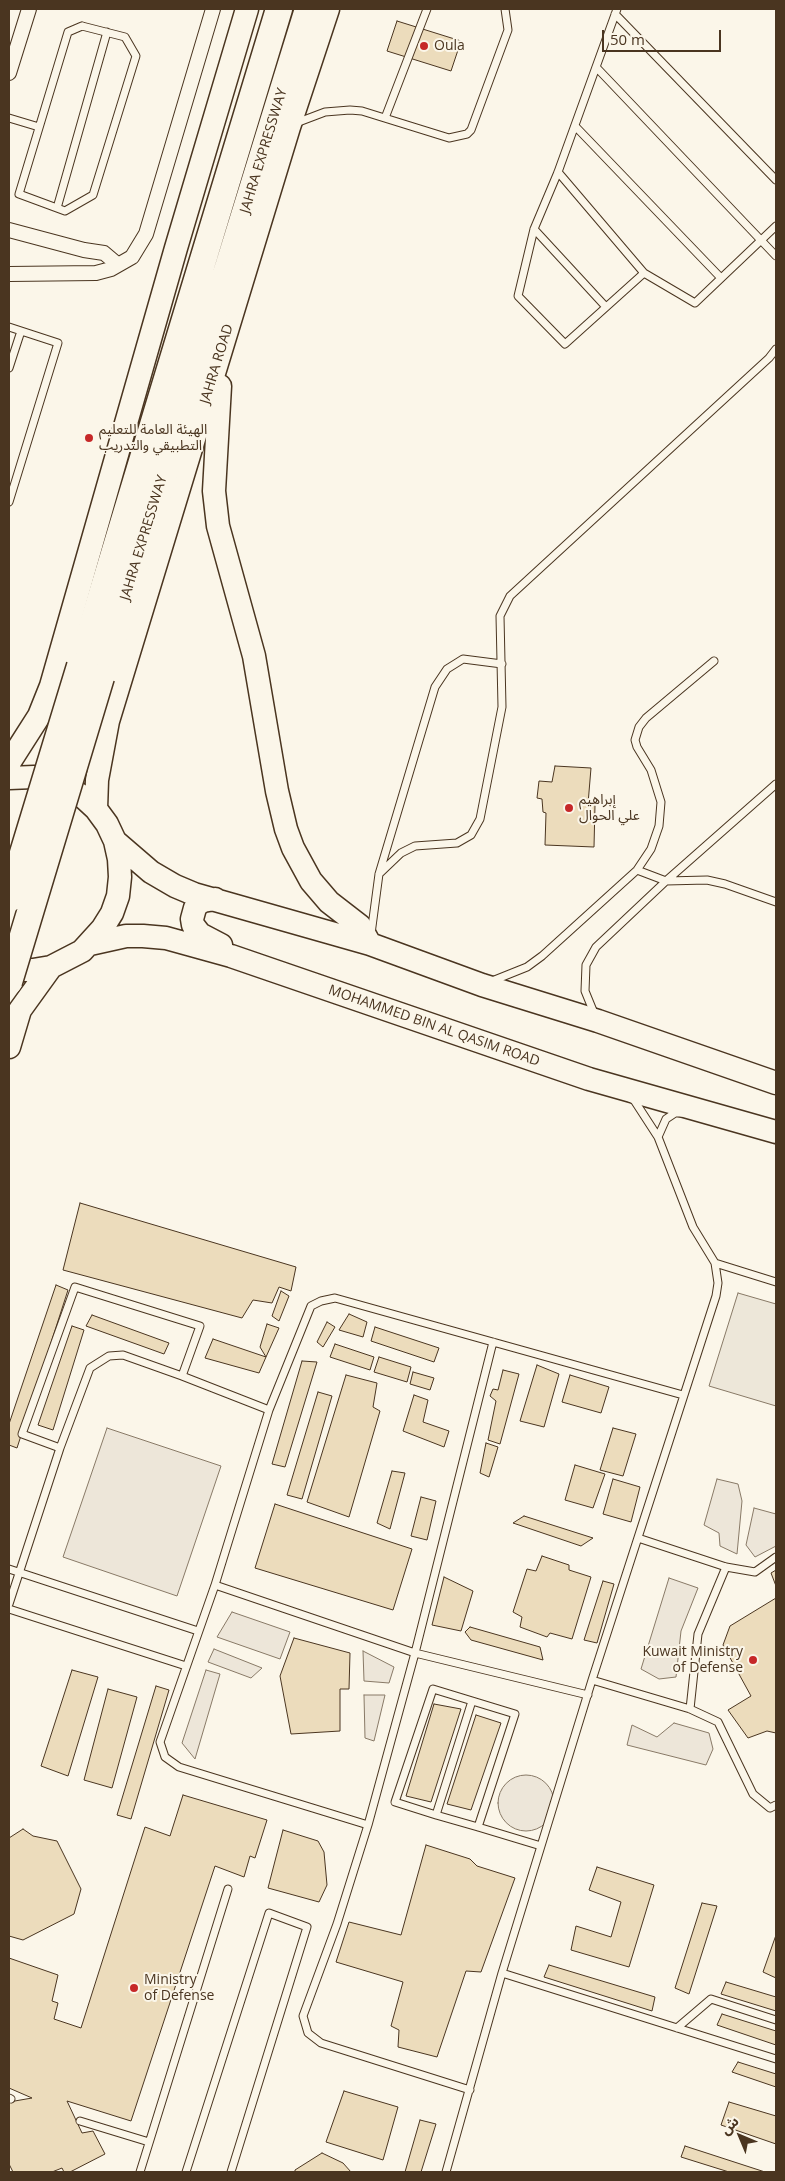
<!DOCTYPE html>
<html>
<head>
<meta charset="utf-8">
<style>
	body { margin:0 }
	#map { position:relative; width:785px; height:2181px; overflow:hidden; background:#fbf6e9; font-family:"Open Sans","Noto Sans Arabic",sans-serif }
	canvas { display:block }
	.frame { position:absolute; inset:0; border:10px solid #4a3520; pointer-events:none }
	.north { position:absolute; left:715px; top:2111px; width:50px; height:50px; -webkit-text-stroke:4px #fbf6e9; paint-order:stroke; rotate:315deg; font-size:14px; font-weight:700; line-height:20px; text-align:center; color:#4a3520 }
	.north::after { content:''; display:block; margin:auto; width:18px; height:22px; background:#4a3520; clip-path:polygon(50% 0,100% 100%,50% 72%,0 100%) }
	.scale { position:absolute; left:602px; top:30px; width:119px; height:22px; box-sizing:border-box; border:2px solid #4a3520; border-top:0; padding-left:6px; font-size:15px; line-height:18px; white-space:nowrap; color:#4a3520; -webkit-text-stroke:4px #fbf6e9; paint-order:stroke }
</style>
</head>
<body>
<div id="map">
<canvas width="785" height="2181"></canvas>
<div class="frame"></div>
<div class="north">ش</div>
<div class="scale">50 m</div>
</div>
<script>
const c = document.querySelector('canvas').getContext('2d');
c.lineJoin = 'round';
function fillPath(path, color) { c.fillStyle = color; c.fill(path, 'evenodd'); }
const toPath = rows => new Path2D(rows.map(r => 'M' + r).join(''));
function strokePath(path, color, width, dash) { c.strokeStyle = color; c.lineWidth = width; c.lineCap = dash ? 'butt' : 'round'; c.setLineDash(dash || []); c.stroke(path); }
function label(font, color, halo, rows, align = 'center') {
  c.font = font + ' "Open Sans","Noto Sans Arabic",sans-serif'; c.lineWidth = 4; c.setLineDash([]); c.textBaseline = 'middle'; c.strokeStyle = halo; c.fillStyle = color; for (const [text, x, y, turn = 0] of rows) {
    c.save(); c.translate(x, y); c.rotate((+turn || 0) * Math.PI / 180); c.textAlign = isNaN(turn) ? turn : align; if (halo) c.strokeText(text, 0, 0); c.fillText(text, 0, 0); c.restore();
  }
}
const green = toPath([
	[107,1428,221,1466,177,1596,63,1557,107,1428],
	[717,1479,738,1484,742,1501,737,1554,720,1546,719,1533,704,1525,717,1479],
	[754,1508,776,1514,776,1546,755,1557,746,1545,754,1508],
	[669,1578,698,1588,681,1631,676,1677,659,1679,641,1669,669,1578],
	[232,1612,290,1632,280,1659,217,1637,232,1612],
	[214,1649,262,1668,251,1678,208,1662,214,1649],
	[363,1651,394,1667,389,1683,364,1681,363,1651],
	[206,1670,220,1674,195,1759,182,1743,206,1670],
	[364,1695,385,1695,374,1741,365,1738,364,1695],
	[674,1723,709,1733,713,1749,706,1765,627,1745,632,1725,657,1737,674,1723],
	'498 1803a28 28 0 1 1 56 0a28 28 0 1 1-56 0Z'
]);
const parking = toPath([
	[738,1293,776,1304,776,1406,709,1386,738,1293]
]);
const building = toPath([
	[397,21,461,41,451,71,387,51,397,21],
	[555,766,591,768,588,804,595,805,594,847,545,845,546,813,543,812,542,799,537,798,539,781,552,782,555,766],
	[80,1203,296,1267,291,1291,279,1287,272,1303,253,1300,242,1318,63,1270,80,1203],
	[56,1285,68,1290,17,1448,9,1445,9,1424,56,1285],
	[281,1291,289,1296,279,1321,272,1316,281,1291],
	[349,1314,367,1322,363,1337,339,1330,349,1314],
	[92,1315,169,1343,164,1354,86,1326,92,1315],
	[327,1322,335,1327,323,1347,317,1342,327,1322],
	[267,1324,279,1328,266,1357,260,1347,267,1324],
	[72,1326,84,1330,53,1430,38,1425,72,1326],
	[375,1327,439,1348,434,1362,371,1341,375,1327],
	[213,1339,266,1357,259,1373,205,1358,213,1339],
	[335,1344,374,1357,370,1370,330,1357,335,1344],
	[379,1357,411,1367,407,1382,374,1372,379,1357],
	[302,1361,317,1362,285,1467,272,1464,302,1361],
	[537,1365,559,1374,544,1427,520,1421,537,1365],
	[503,1370,519,1374,500,1444,488,1440,496,1401,490,1396,493,1389,498,1390,503,1370],
	[413,1372,434,1378,430,1390,410,1384,413,1372],
	[346,1375,377,1383,373,1407,380,1411,349,1517,307,1502,346,1375],
	[570,1375,609,1387,601,1413,562,1402,570,1375],
	[318,1392,332,1396,302,1499,287,1495,318,1392],
	[414,1395,428,1400,423,1422,449,1431,444,1447,403,1431,414,1395],
	[613,1428,636,1434,623,1476,600,1470,613,1428],
	[486,1443,498,1447,489,1477,480,1473,486,1443],
	[575,1465,605,1474,593,1508,565,1500,575,1465],
	[392,1471,405,1473,390,1529,377,1523,392,1471],
	[613,1479,640,1487,631,1522,603,1514,613,1479],
	[421,1497,436,1501,427,1540,411,1536,421,1497],
	[275,1504,412,1549,393,1610,255,1568,275,1504],
	[524,1516,593,1538,581,1546,513,1523,524,1516],
	[542,1556,569,1565,569,1570,591,1577,572,1639,550,1633,547,1637,520,1627,522,1617,513,1612,527,1569,536,1571,542,1556],
	[776,1570,776,1586,771,1573,776,1570],
	[444,1577,473,1591,461,1631,432,1625,444,1577],
	[603,1581,614,1584,597,1643,584,1640,603,1581],
	[776,1598,776,1733,767,1731,748,1738,728,1710,751,1696,723,1645,730,1626,776,1598],
	[470,1627,540,1647,543,1660,471,1640,465,1632,470,1627],
	[294,1638,350,1653,349,1689,340,1689,340,1731,291,1734,280,1676,294,1638],
	[72,1670,98,1677,68,1776,41,1766,72,1670],
	[156,1686,169,1690,131,1819,117,1815,156,1686],
	[108,1689,137,1697,112,1788,84,1780,108,1689],
	[434,1704,461,1709,431,1802,406,1796,434,1704],
	[476,1715,501,1723,471,1810,447,1804,476,1715],
	[183,1795,267,1820,255,1858,250,1856,244,1877,215,1866,131,2121,67,2101,82,2133,93,2131,105,2154,70,2172,64,2172,62,2168,52,2172,13,2172,9,2164,9,2102,32,2098,9,2088,9,1958,58,1975,52,2001,58,2003,54,2019,81,2028,145,1827,170,1836,183,1795],
	[23,1829,33,1836,57,1841,81,1889,74,1914,23,1940,9,1936,9,1838,23,1829],
	[283,1830,318,1841,324,1852,327,1885,319,1902,268,1888,283,1830],
	[426,1845,470,1859,477,1866,515,1878,481,1972,466,1971,437,2057,398,2047,399,2030,391,2026,403,1982,336,1962,349,1922,401,1935,426,1845],
	[597,1867,654,1885,629,1967,571,1950,576,1926,611,1937,621,1902,589,1890,597,1867],
	[702,1903,717,1906,689,1994,675,1988,702,1903],
	[776,1935,776,1978,763,1972,776,1935],
	[549,1965,655,1997,652,2011,544,1977,549,1965],
	[726,1982,776,1997,776,2011,721,1994,726,1982],
	[722,2014,776,2031,776,2045,717,2025,722,2014],
	[738,2062,776,2074,776,2087,732,2072,738,2062],
	[344,2091,398,2107,383,2160,326,2142,344,2091],
	[729,2102,776,2116,776,2144,721,2125,729,2102],
	[420,2120,436,2124,421,2172,405,2172,420,2120],
	[685,2146,765,2172,729,2172,681,2157,685,2146],
	[322,2153,343,2163,351,2172,295,2172,295,2170,322,2153]
]);
const service = toPath([
	[617,9,558,172,534,229,518,296,565,344,644,273],
	[615,14,776,180],
	[82,26,125,37,136,56,93,195,65,211,19,194,68,32,82,26],
	[596,67,776,256],
	[9,118,39,127],
	[385,118,427,9],
	[296,123,325,112,350,110,362,111,449,138,467,134,471,130,508,30,505,9],
	[575,126,721,278],
	[558,172,644,273,695,303,776,226],
	[57,208,107,32],
	[534,229,606,307],
	[9,327,58,343,9,502],
	[9,368,21,331],
	[776,784,666,881,707,880,725,884,776,902],
	[379,874,401,853,415,846,457,843,471,835,480,819,502,707,500,616,510,596,769,358,776,349],
	[371,934,379,874,435,687,447,669,463,659,502,664],
	[492,981,527,967,542,956,637,870,651,849,659,826,661,802,651,770,637,747,635,740,639,727,646,718,714,661],
	[594,1013,585,991,586,965,596,947,666,881,637,870],
	[658,1137,666,1119,675,1113,682,1113],
	[715,1263,776,1282],
	[60,1448,22,1434,75,1287,200,1326,182,1376],
	[638,1538,726,1567,755,1572,776,1557],
	[9,1569,198,1631],
	[215,1585,415,1653,588,1695],
	[9,1604,60,1448,90,1368,109,1356,123,1355,182,1376,269,1410],
	[9,1609,186,1666],
	[592,1680,690,1709,718,1722,753,1794,770,1808,776,1805],
	[690,1709,698,1634,726,1567],
	[436,1815,472,1701],
	[368,1825,179,1767,165,1757,160,1742,215,1585,269,1410,311,1306,321,1301,335,1298,683,1395],
	[478,1827,515,1714,433,1689,395,1802,436,1815,478,1827,541,1846],
	[502,1973,776,2059],
	[677,2028,711,1999,776,2020],
	[470,2090,321,2043,308,2033,303,2016,337,1924,368,1825,415,1653,493,1342],
	[9,2098,11,2099],
	[80,2121,149,2142],
	[140,2172,228,1889],
	[186,2172,269,1913,307,1927,231,2172],
	[446,2172,502,1973,592,1680,716,1296,718,1283,715,1263,693,1227,658,1137,634,1100,630,1098]
]);
const minor = toPath([
	[9,73,29,9],
	[9,230,84,250,104,253,117,264],
	[9,274,96,273,111,269,132,257,146,234,213,9]
]);
const primary = toPath([
	[220,386,214,491,218,526,254,656,277,791,286,829,293,848,311,881,329,902,360,926,370,944],
	[9,763,39,716,51,686,176,248,247,9],
	[9,778,34,777,51,781,68,787,83,797,96,809,107,824,115,841,119,859,120,877,118,896,112,913,102,929,82,951,51,967,33,970,9,970],
	[96,809,97,780,108,721,289,127,328,9],
	[115,841,151,872,175,886,194,894,370,944,482,985,598,1021,776,1083],
	[215,899,203,901,198,904,195,908,192,919,193,925,200,934,221,945],
	[90,944,126,936,143,936,166,938,231,956,589,1079,776,1132],
	[9,1047,20,1010,51,967]
]);
const motorway = toPath([
	[80,666,279,9],
	[101,677,308,9]
]);
const motorwayBridge = toPath([
	[9,899,80,666],
	[9,982,101,677]
]);
const markers = [
	[424,46,5,"#c62828"],
	[89,438,5,"#c62828"],
	[569,808,5,"#c62828"],
	[753,1660,5,"#c62828"],
	[134,1988,5,"#c62828"]
];
const poiNames = [
	["Oula",434,46],
	["الهيئة العامة للتعليم",99,430],
	["التطبيقي والتدريب",99,446],
	["إبراهيم",579,800],
	["علي الحوال",579,816],
	["Kuwait Ministry",743,1652,"right"],
	["of Defense",743,1668,"right"],
	["Ministry",144,1980],
	["of Defense",144,1996]
];
const streetNames = [
	["JAHRA EXPRESSWAY",264,151,-73],
	["JAHRA ROAD",217,364,-73],
	["JAHRA EXPRESSWAY",144,538,-73],
	["MOHAMMED BIN AL QASIM ROAD",434,1026,19]
];
fillPath(green, '#ede6d9');
strokePath(green, '#887966', 1);
fillPath(parking, '#ede7d9');
strokePath(parking, '#887966', 1);
fillPath(building, '#ecdcbc');
strokePath(building, '#4a3520', 1);
strokePath(service, '#4a3520', 9);
strokePath(minor, '#4a3520', 16);
strokePath(primary, '#4a3520', 25);
strokePath(motorway, '#4a3520', 29);
strokePath(service, '#fbf6e9', 7);
strokePath(minor, '#fbf6e9', 14);
strokePath(primary, '#fbf6e9', 22);
strokePath(motorway, '#fbf6e9', 26);
strokePath(motorwayBridge, '#4a3520', 29, []);
strokePath(motorwayBridge, '#fbf6e9', 26);
for (const [x, y, r, color] of markers) { const dot = new Path2D(); dot.arc(x, y, r, 0, 2 * Math.PI); c.fillStyle = color; c.fill(dot); strokePath(dot, '#fbf6e9', 2); }
label('14px', '#4a3520', '#fbf6e9', poiNames, 'left');
label('14px', '#4a3520', '#fbf6e9', streetNames);
</script>
</body>
</html>
